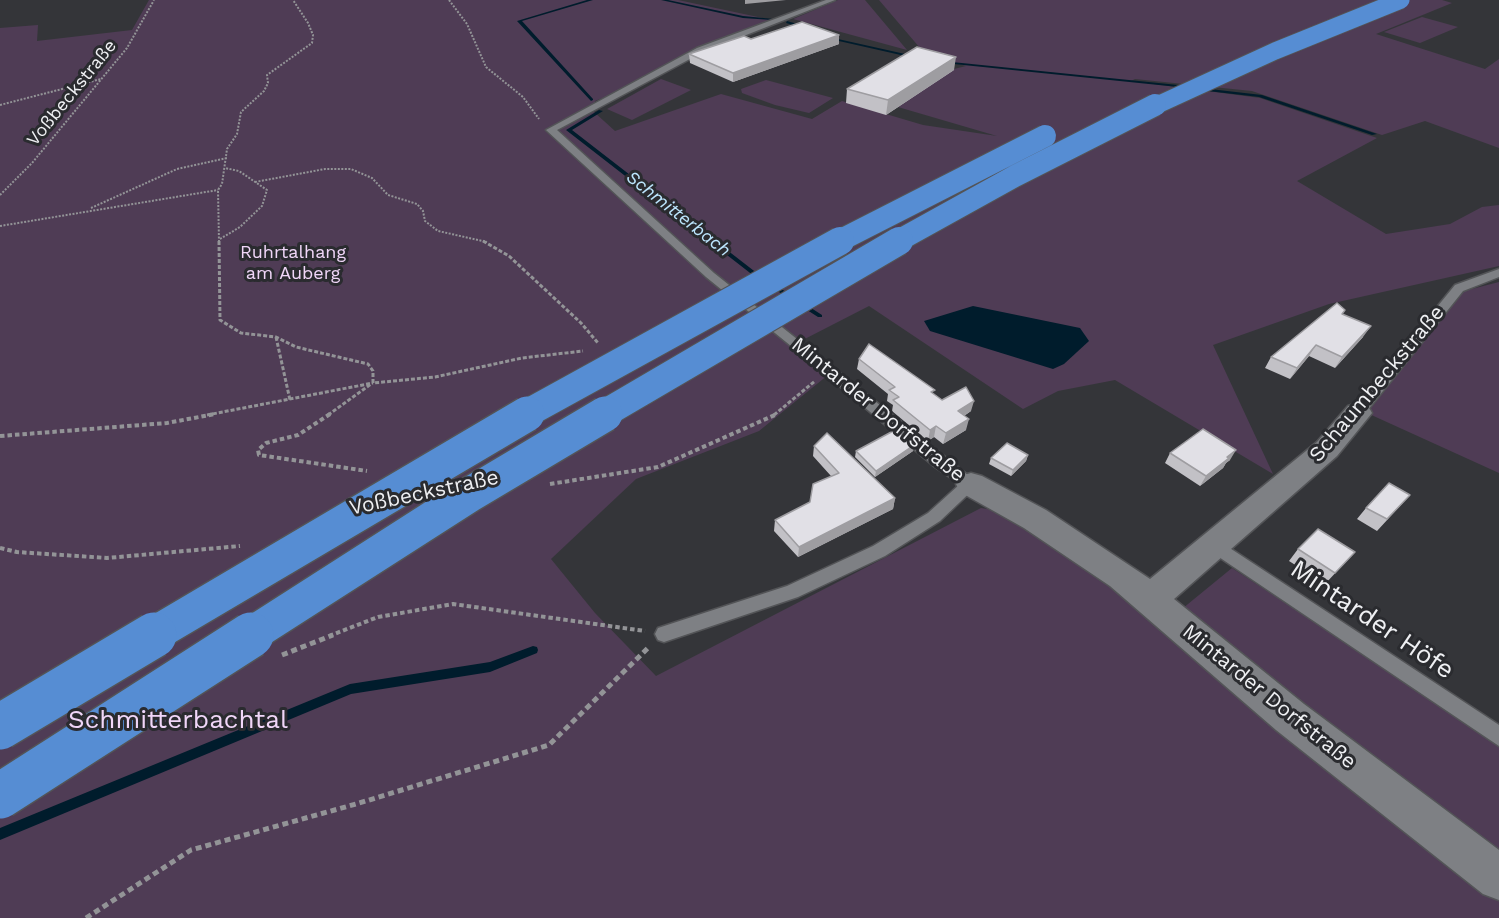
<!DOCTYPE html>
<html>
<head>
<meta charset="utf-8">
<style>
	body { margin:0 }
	canvas { display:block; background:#343539 }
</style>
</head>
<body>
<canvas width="1499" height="918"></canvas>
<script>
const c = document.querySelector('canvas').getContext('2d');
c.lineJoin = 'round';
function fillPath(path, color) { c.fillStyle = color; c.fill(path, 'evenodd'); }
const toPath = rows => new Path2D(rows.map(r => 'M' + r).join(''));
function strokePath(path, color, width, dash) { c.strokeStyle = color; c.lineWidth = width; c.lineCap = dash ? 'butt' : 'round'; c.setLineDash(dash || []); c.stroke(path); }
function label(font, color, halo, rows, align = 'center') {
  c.font = font + ' "Work Sans",sans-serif'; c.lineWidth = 6; c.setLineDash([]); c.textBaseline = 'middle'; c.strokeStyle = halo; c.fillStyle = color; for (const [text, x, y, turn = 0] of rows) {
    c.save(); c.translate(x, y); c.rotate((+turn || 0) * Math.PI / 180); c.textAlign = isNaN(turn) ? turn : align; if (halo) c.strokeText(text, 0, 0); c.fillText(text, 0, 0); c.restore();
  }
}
const green = toPath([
	[149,0,678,0,772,20,700,48,623,90,595,101,594,112,615,131,721,94,812,119,842,101,923,125,997,136,898,107,954,69,966,66,926,55,879,0,1442,0,1452,3,1376,34,1485,69,1499,59,1499,148,1425,121,1382,135,1252,91,1135,79,1131,81,1260,98,1377,138,1297,181,1386,234,1450,224,1482,207,1499,205,1499,266,1329,304,1213,345,1273,474,1115,380,1058,391,1023,409,869,306,793,345,828,375,759,431,636,479,551,559,595,613,656,676,981,508,1001,511,1166,622,1232,568,1499,743,1499,918,0,918,0,28,38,25,37,41,132,30],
	[838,0,865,0,907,50,793,19],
	[1422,17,1458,27,1420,43,1384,32],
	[661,79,691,90,632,120,607,109],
	[766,80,833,98,809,113,775,105,742,93,741,89],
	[1499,282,1499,473,1367,413,1464,291]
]);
const water = toPath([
	[973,306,1080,328,1089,341,1064,364,1053,369,930,331,924,321]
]);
const stream = toPath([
	[587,0,593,0,522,21,593,99,593,100,591,101,517,21,587,0],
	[661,0,668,0,743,16,774,19,772,20,743,18,661,0],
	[787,21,808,27,809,28,807,29,786,23,787,21],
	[829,37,914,56,916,57,914,58,830,39,829,37],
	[942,61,1188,86,1190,87,1188,88,944,63,942,63,942,61],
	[1201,88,1262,95,1377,134,1372,135,1259,97,1199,90,1199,88,1201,88],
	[599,110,603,111,572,130,758,274,822,315,822,317,818,317,754,276,566,130,599,110],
	[533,646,537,647,538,650,537,653,490,672,351,694,0,840,0,828,350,684,490,662,533,646]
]);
const pathFar3 = toPath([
	[449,0,467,24,486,67,523,97,539,119],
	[0,105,101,79],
	[255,182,325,169,351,169,372,178,388,195,417,204,423,211,425,221,438,231,487,242],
	[0,195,32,163,127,48,154,0],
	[91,208,177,169,227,158],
	[0,226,218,190],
	[220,239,240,227,262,206,267,190,239,171,225,168],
	[219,242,218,190,222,184,227,149,237,134,241,112,264,91,268,83,267,75,312,43,313,35,308,23,293,0]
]);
const pathFar2 = toPath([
	[219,241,220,320,241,333,276,337,296,347,368,364,373,371,373,383,435,377,522,358,583,351],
	[483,241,509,256,581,323,598,343],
	[276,337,290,400],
	[207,415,373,383],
	[328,415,371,384],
	[774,415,815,381]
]);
const pathFar1 = toPath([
	[330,414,298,435,266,443,258,450,259,455,367,471],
	[0,436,167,423,215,414],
	[550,484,658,467,777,414],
	[0,548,17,552,107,558,240,546],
	[329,636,378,617,453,604,645,631]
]);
const path = toPath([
	[282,655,333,635],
	[86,918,191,850,356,804,549,745,649,647]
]);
const lane = toPath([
	[826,0,835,0,703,52,557,130,714,273,979,484,940,521,885,556,798,597,664,642,658,640,655,634,658,628,787,586,873,546,928,513,960,484,935,467,823,372,706,277,546,130,697,48,826,0],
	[1499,269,1499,277,1463,291,1363,416,1353,416,1351,413,1353,410,1455,285,1499,269],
	[1216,539,1499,725,1499,746,1210,551,1208,546,1210,541,1216,539]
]);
const street = toPath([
	[1358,403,1368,406,1372,413,1337,456,1174,599,1304,704,1499,850,1499,900,1483,894,1276,730,1110,586,1024,528,960,492,956,484,960,476,971,473,982,476,1046,510,1150,579,1317,442,1348,406,1358,403]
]);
const highwayBridgeFar4 = toPath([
	[1153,107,1275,51,1401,0]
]);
const highwayBridgeFar3 = toPath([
	[837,242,1045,136],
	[896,242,1015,176,1155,105]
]);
const highwayBridgeFar2 = toPath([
	[524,415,840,241],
	[602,415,899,241]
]);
const highwayBridgeFar1 = toPath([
	[151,636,527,414],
	[249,636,469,495,605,414]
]);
const highwayBridge = toPath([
	[0,727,154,635],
	[0,796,251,635]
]);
const wall = toPath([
	[839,35,839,44,733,82,690,63,689,54,751,39],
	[954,70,886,115,846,103,847,89],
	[1345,310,1342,314,1363,337,1335,368,1309,356,1290,379,1265,368,1271,357],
	[859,359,934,394,942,400,971,411,964,416,966,430,943,444,934,437,928,441,892,411,893,405,887,401,888,394,857,369],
	[914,445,913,451,875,477,855,457,856,451],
	[814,446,895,498,893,509,798,557,774,531,775,520,810,502,831,476,813,456],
	[1170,453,1230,460,1226,463,1223,468,1200,486,1165,463],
	[1028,455,1026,461,1011,476,989,464,991,458],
	[1410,495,1377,531,1357,519,1366,508],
	[1298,549,1355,552,1325,584,1289,561]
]);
const shadedWall = toPath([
	[745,0,786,0,745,4],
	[839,35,839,44,733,82,733,73],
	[956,57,954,70,886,115,888,100],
	[1371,326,1363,337,1335,368,1342,357],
	[1316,345,1309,356,1290,379,1297,368],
	[974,401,971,411,955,422,958,411],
	[969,419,966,430,943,444,946,433],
	[936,426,934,437,928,441,930,430],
	[914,445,913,451,875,477,876,471],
	[1236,450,1230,460,1226,463,1223,468,1200,486,1206,476,1227,457],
	[1028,455,1026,461,1011,476,1013,470],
	[895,498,893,509,798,557,799,547]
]);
const building = toPath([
	[802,22,839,35,733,73,689,54,744,36,751,39,802,22],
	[917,47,956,57,888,100,847,89,917,47],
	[1337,303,1345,310,1342,314,1371,326,1342,357,1316,345,1297,368,1271,357,1337,303],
	[869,344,935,390,931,392,942,400,966,387,974,401,958,411,969,419,946,433,936,426,930,430,893,400,899,397,889,390,895,387,859,359,869,344],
	[1203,429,1236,450,1227,457,1229,458,1206,476,1170,453,1203,429],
	[895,430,914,445,876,471,856,451,895,430],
	[827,433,895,498,799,547,775,520,810,502,813,484,839,473,814,446,827,433],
	[1007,443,1028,455,1013,470,991,458,1007,443],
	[1389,483,1410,495,1387,519,1366,508,1389,483],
	[1318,529,1355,552,1335,573,1298,549,1318,529]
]);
const farStreetnames = [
	["Voßbeckstraße",72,93,-51]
];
const farWaternames = [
	["Schmitterbach",678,214,38]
];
const farParknames = [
	["Ruhrtalhang",293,253],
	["am Auberg",293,274]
];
const streetNames = [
	["Schaumbeckstraße",1377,384,-50],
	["Mintarder Dorfstraße",878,410,39],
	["Voßbeckstraße",424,493,-12],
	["Mintarder Dorfstraße",1269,697,39]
];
const nearStreetnames = [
	["Mintarder Höfe",1372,620,34]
];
const nearParknames = [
	["Schmitterbachtal",178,720]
];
fillPath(green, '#4f3c55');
fillPath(water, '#001c2c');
fillPath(stream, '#001c2c');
strokePath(lane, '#535457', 3);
strokePath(street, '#535457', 3);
strokePath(pathFar3, '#939497', 2, [2, 1.5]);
strokePath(pathFar2, '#939497', 3, [4, 2]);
strokePath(pathFar1, '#939497', 4, [4.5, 3]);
strokePath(path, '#939497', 5, [6, 4]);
fillPath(lane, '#7e8084');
fillPath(street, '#7e8084');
strokePath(highwayBridgeFar4, '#535457', 19, []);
strokePath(highwayBridgeFar3, '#535457', 24, []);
strokePath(highwayBridgeFar2, '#535457', 30, []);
strokePath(highwayBridgeFar1, '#535457', 38, []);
strokePath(highwayBridge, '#535457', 48, []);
strokePath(highwayBridgeFar4, '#568dd3', 17);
strokePath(highwayBridgeFar3, '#568dd3', 22);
strokePath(highwayBridgeFar2, '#568dd3', 28);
strokePath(highwayBridgeFar1, '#568dd3', 35);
strokePath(highwayBridge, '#568dd3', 45);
fillPath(wall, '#c2c1c6');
fillPath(shadedWall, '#9e9da1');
fillPath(building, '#e1e0e6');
strokePath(building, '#9e9da1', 1.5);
label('18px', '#eff0f3', '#2a2b2f', farStreetnames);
label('italic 18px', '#bce5fd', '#2a2b2f', farWaternames);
label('18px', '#f0d6f8', '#2a2b2f', farParknames);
label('21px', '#eff0f3', '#2a2b2f', streetNames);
label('26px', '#eff0f3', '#2a2b2f', nearStreetnames);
label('26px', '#f0d6f8', '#2a2b2f', nearParknames);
</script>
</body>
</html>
